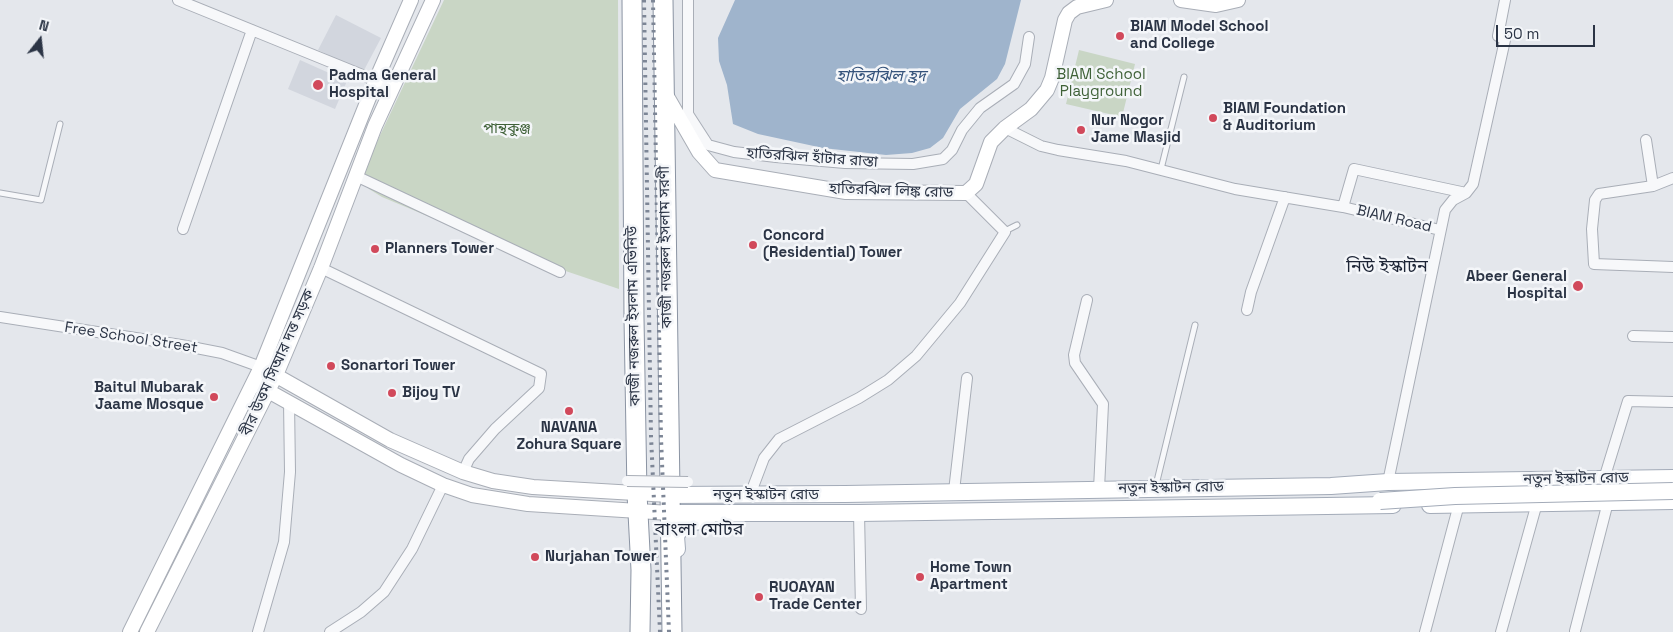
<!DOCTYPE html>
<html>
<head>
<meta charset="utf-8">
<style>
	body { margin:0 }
	#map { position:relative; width:1673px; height:632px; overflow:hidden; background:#e4e7ec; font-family:"Space Grotesk",sans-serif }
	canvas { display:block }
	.north { position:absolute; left:15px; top:15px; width:50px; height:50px; -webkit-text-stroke:4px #f4f6f9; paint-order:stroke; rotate:16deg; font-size:14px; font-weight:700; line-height:20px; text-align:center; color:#2b3445 }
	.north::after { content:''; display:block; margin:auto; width:18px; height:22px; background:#2b3445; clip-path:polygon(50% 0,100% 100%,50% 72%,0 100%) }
	.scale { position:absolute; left:1496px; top:25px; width:99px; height:22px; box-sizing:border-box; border:2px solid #2b3445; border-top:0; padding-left:6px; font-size:15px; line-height:18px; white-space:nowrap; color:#2b3445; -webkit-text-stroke:4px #f4f6f9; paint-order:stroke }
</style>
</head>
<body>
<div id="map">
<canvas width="1673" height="632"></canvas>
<div class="north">N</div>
<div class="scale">50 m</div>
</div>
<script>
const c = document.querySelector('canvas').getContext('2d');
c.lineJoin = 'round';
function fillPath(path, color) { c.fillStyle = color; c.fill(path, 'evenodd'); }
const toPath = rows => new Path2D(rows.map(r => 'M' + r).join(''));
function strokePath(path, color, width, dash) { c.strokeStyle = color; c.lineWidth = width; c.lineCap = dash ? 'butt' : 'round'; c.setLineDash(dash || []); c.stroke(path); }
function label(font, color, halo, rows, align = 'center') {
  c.font = font + ' "Space Grotesk","Noto Sans Bengali",sans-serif'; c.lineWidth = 5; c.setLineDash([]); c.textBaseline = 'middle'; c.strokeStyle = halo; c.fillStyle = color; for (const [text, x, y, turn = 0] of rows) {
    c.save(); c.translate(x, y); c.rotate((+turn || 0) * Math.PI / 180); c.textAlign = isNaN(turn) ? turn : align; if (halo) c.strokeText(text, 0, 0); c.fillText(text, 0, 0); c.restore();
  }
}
const built = toPath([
	[336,15,381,38,363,72,318,50],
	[300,60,347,81,335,109,288,89]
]);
const green = toPath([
	[444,0,618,0,619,289,530,259,382,197,369,189,363,181,366,165],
	[1079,50,1135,64,1122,117,1066,104]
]);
const water = toPath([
	[735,0,1021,0,1005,64,997,79,960,109,943,138,930,148,912,153,886,155,823,148,758,134,733,124,727,85,719,61,718,38]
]);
const lane = toPath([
	[1161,169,1184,77],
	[0,193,41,200,60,124],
	[1005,231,1017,225],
	[1156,485,1195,325]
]);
const street = toPath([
	[178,0,392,87],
	[688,0,688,114,708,145,734,152,776,157,845,163,913,164,943,159,952,150,962,130,980,108,1014,84,1025,64,1029,37],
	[1005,128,1041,146,1058,150,1126,161,1235,189,1343,207,1440,230],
	[1646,140,1653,186],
	[356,176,560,272],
	[1673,178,1653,186,1599,194,1595,200,1592,229,1594,264,1673,267],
	[1343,207,1354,169,1466,193],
	[183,229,252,30],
	[321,268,541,374,539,388,495,429,469,459,463,472],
	[1087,300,1074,355,1075,363,1103,404,1099,489],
	[1247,310,1251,292,1285,197],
	[0,317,181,345,222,353,261,367],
	[1633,336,1673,337],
	[1604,479,1628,401,1673,402],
	[1388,482,1445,210,1453,200,1466,193,1473,184,1505,40,1498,36,1505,0],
	[954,491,967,378],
	[750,495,764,458,779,439,859,398,888,380,916,356,960,303,1005,232,966,193],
	[859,513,861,609],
	[1575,631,1608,502],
	[258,632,284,542,290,472,289,402],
	[330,632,361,612,384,592,412,549,443,485],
	[1425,632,1459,504],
	[1501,632,1537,503]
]);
const secondary = toPath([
	[1181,0,1216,5,1238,0],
	[665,93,699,152,715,170,846,192,966,193,976,184,991,142,1005,128,1031,109,1047,90,1052,78,1065,20,1069,13,1077,7,1106,0],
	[268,371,390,440,463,472,493,481,533,487,669,495],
	[261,387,401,465,443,485,472,495,528,504,670,513],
	[130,632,261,367,376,80,411,0],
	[147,632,276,375,321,268,375,126,433,0]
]);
const primary = toPath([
	[669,495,845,494,1331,486,1388,482,1673,478],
	[1430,505,1673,501],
	[670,513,859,513,1393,505],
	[677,549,676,536,679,531,690,522,707,521]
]);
const highway = toPath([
	[632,0,634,318,637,494,641,570,640,632],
	[663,0,672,632]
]);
const rail = toPath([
	[644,0,651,436,660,632],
	[653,0,661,438,669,632]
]);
const streetBridge = toPath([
	[627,481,688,482]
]);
const primaryBridge = toPath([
	[1380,501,1455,496,1673,491]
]);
const markers = [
	[1120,36,5,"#d1495b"],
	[318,85,6,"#d1495b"],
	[1213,118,5,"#d1495b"],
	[1081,130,5,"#d1495b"],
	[753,245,5,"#d1495b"],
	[375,249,5,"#d1495b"],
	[1578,286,6,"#d1495b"],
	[331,366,5,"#d1495b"],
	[392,393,5,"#d1495b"],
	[214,397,5,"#d1495b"],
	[569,411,5,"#d1495b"],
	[535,557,5,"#d1495b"],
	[920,577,5,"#d1495b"],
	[759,597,5,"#d1495b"]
];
const poiNames = [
	["BIAM Model School",1130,27],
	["and College",1130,44],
	["Padma General",329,76],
	["Hospital",329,93],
	["BIAM Foundation",1223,109],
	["& Auditorium",1223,126],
	["Nur Nogor",1091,121],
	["Jame Masjid",1091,138],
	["Concord",763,236],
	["(Residential) Tower",763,253],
	["Planners Tower",385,249],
	["Abeer General",1567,277,"right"],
	["Hospital",1567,294,"right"],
	["Sonartori Tower",341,366],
	["Baitul Mubarak",204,388,"right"],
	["Jaame Mosque",204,405,"right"],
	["Bijoy TV",402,393],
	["NAVANA",569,428,"center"],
	["Zohura Square",569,445,"center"],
	["Nurjahan Tower",545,557],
	["Home Town",930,568],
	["Apartment",930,585],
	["RUOAYAN",769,588],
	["Trade Center",769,605]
];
const parkNames = [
	["BIAM School",1101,75],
	["Playground",1101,92],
	["পান্থকুঞ্জ",507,129]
];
const streetNames = [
	["হাতিরঝিল হাঁটার রাস্তা",812,158,4],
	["হাতিরঝিল লিঙ্ক রোড",891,191,2],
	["BIAM Road",1394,219,13],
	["কাজী নজরুল ইসলাম সরণী",666,247,-91],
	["কাজী নজরুল ইসলাম এভিনিউ",634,316,-91],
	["Free School Street",131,338,9],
	["বীর উত্তম সিআর দত্ত সড়ক",278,363,-66],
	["নতুন ইস্কাটন রোড",1576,479,-1],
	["নতুন ইস্কাটন রোড",1171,488,-1],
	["নতুন ইস্কাটন রোড",766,495]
];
const waterNames = [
	["হাতিরঝিল হ্রদ",881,77]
];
const quarterNames = [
	["নিউ ইস্কাটন",1387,267],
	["বাংলা মোটর",699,530]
];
fillPath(built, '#d2d6de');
fillPath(green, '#c9d6c5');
fillPath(water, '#9fb4cc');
strokePath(lane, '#a9aeb7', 7);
strokePath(street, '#a9aeb7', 12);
strokePath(secondary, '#a9aeb7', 16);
strokePath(primary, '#a3abb8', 18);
strokePath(highway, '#8b94a3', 21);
strokePath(lane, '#f7f8fa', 5);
strokePath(street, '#f7f8fa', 10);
strokePath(secondary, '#fff', 14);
strokePath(primary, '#fff', 16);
strokePath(highway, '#fff', 19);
strokePath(rail, '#7d8696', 4, [2.5, 5]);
strokePath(streetBridge, '#a9aeb7', 12, []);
strokePath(primaryBridge, '#a3abb8', 18, []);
strokePath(streetBridge, '#f7f8fa', 10);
strokePath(primaryBridge, '#fff', 16);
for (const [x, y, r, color] of markers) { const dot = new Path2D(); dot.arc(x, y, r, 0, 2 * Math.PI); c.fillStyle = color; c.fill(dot); strokePath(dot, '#f4f6f9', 2); }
label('bold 15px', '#2b3445', '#f4f6f9', poiNames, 'left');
label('15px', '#3f6138', '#f4f6f9', parkNames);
label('15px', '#2b3445', '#f4f6f9', streetNames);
label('italic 16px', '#34527a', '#f4f6f9', waterNames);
label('18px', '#1d2536', '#f4f6f9', quarterNames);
</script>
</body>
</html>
